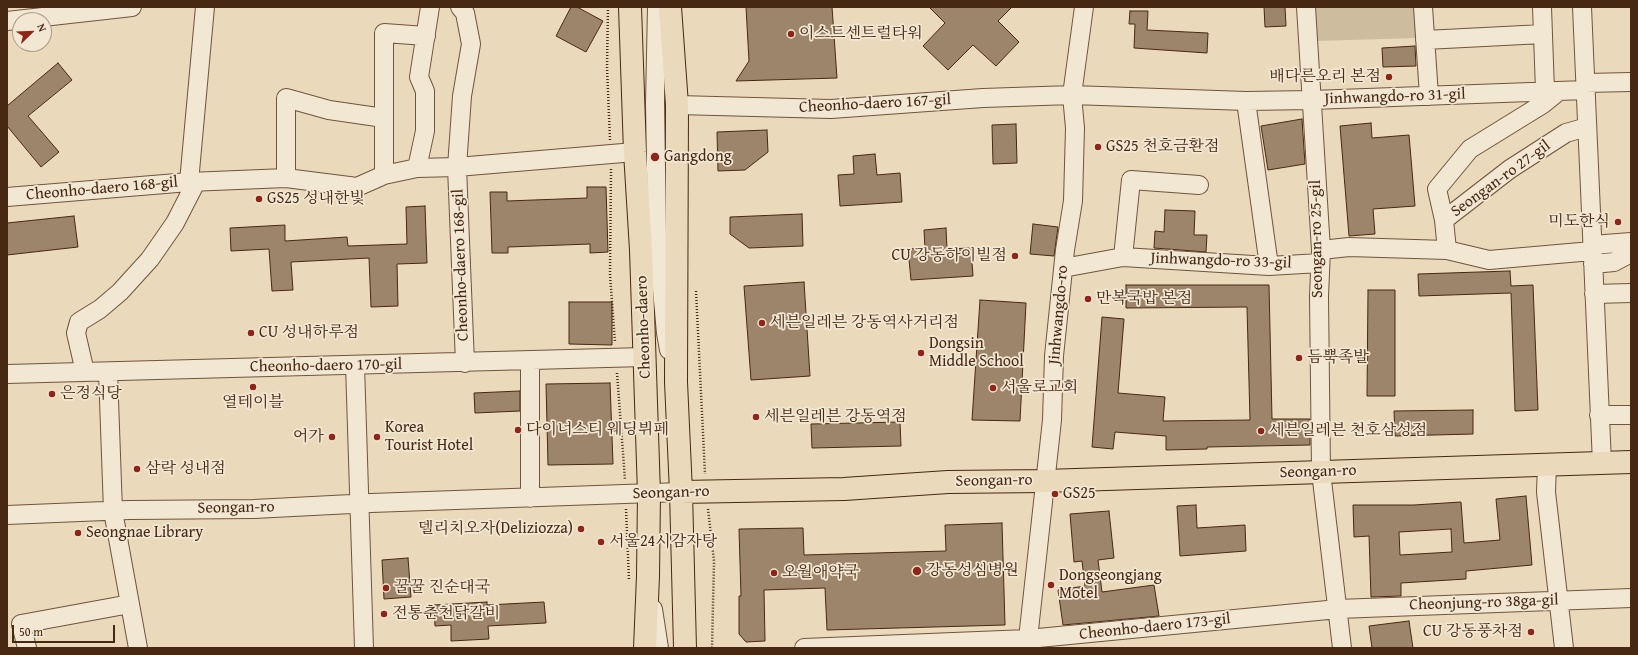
<!DOCTYPE html>
<html>
<head>
<meta charset="utf-8">
<style>
	body { margin:0 }
	#map { position:relative; width:1638px; height:655px; overflow:hidden; background:#eadabb; font-family:"Gentium Book Plus",serif }
	canvas { display:block }
	.frame { position:absolute; inset:0; border:8px solid #472812; pointer-events:none }
	.north { position:absolute; left:12px; top:12px; width:40px; height:40px; box-sizing:border-box; background:#f1e7d3; border:1px solid #ad9b86; border-radius:50%; rotate:67deg; font-size:11px; font-weight:700; line-height:16px; text-align:center; color:#472812 }
	.north::after { content:''; display:block; margin:auto; width:14px; height:18px; background:#8f2418; clip-path:polygon(50% 0,100% 100%,50% 72%,0 100%) }
	.scale { position:absolute; left:12px; top:625px; width:103px; height:18px; box-sizing:border-box; border:2px solid #472812; border-top:0; padding-left:5px; font-size:12px; line-height:14px; white-space:nowrap; color:#472812; -webkit-text-stroke:3px #f1e7d3; paint-order:stroke }
</style>
</head>
<body>
<div id="map">
<canvas width="1638" height="655"></canvas>
<div class="frame"></div>
<div class="north">N</div>
<div class="scale">50 m</div>
</div>
<script>
const c = document.querySelector('canvas').getContext('2d');
c.lineJoin = 'round';
function fillPath(path, color) { c.fillStyle = color; c.fill(path, 'evenodd'); }
const toPath = rows => new Path2D(rows.map(r => 'M' + r).join(''));
function strokePath(path, color, width, dash) { c.strokeStyle = color; c.lineWidth = width; c.lineCap = dash ? 'butt' : 'round'; c.setLineDash(dash || []); c.stroke(path); }
function label(font, color, halo, rows, align = 'center') {
  c.font = font + ' "Gentium Book Plus","Noto Serif KR",serif'; c.lineWidth = 3.5; c.setLineDash([]); c.textBaseline = 'middle'; c.strokeStyle = halo; c.fillStyle = color; for (const [text, x, y, turn = 0] of rows) {
    c.save(); c.translate(x, y); c.rotate((+turn || 0) * Math.PI / 180); c.textAlign = isNaN(turn) ? turn : align; if (halo) c.strokeText(text, 0, 0); c.fillText(text, 0, 0); c.restore();
  }
}
const green = toPath([
	[1312,7,1416,7,1417,38,1315,41]
]);
const building = toPath([
	[571,7,577,7,603,21,586,52,556,36,571,7],
	[746,7,832,7,837,78,736,81,749,61,746,7],
	[929,7,1012,7,998,21,1019,42,996,66,973,45,948,70,923,46,945,23,929,7],
	[1264,7,1285,7,1286,26,1265,27,1264,7],
	[1130,11,1148,11,1147,30,1208,33,1207,53,1134,48,1135,24,1129,24,1130,11],
	[1415,46,1416,66,1383,67,1382,48,1415,46],
	[58,63,72,80,28,116,59,152,41,167,7,126,7,106,58,63],
	[1302,119,1305,164,1268,170,1261,126,1302,119],
	[1371,123,1372,138,1409,135,1415,206,1373,209,1375,234,1349,236,1340,126,1371,123],
	[1016,124,1017,163,993,164,992,125,1016,124],
	[767,130,768,152,745,170,718,171,717,132,767,130],
	[875,154,877,175,900,173,902,202,840,206,838,175,854,174,853,156,875,154],
	[587,187,606,187,608,252,590,253,590,244,508,247,508,253,492,253,490,192,507,192,507,201,587,198,587,187],
	[425,206,427,263,397,264,398,306,371,307,369,258,291,262,293,290,272,291,269,249,231,251,230,228,285,225,285,241,347,237,348,246,407,244,406,207,425,206],
	[1165,210,1195,211,1194,235,1207,235,1206,252,1154,248,1155,231,1164,232,1165,210],
	[802,214,803,246,749,248,730,234,730,217,802,214],
	[74,216,78,247,7,255,7,223,74,216],
	[1033,224,1058,227,1054,256,1030,254,1033,224],
	[946,228,947,249,971,248,973,276,911,280,908,249,925,248,924,230,946,228],
	[1510,271,1511,286,1533,285,1538,410,1515,411,1511,293,1419,296,1418,274,1510,271],
	[804,282,810,376,751,380,744,286,804,282],
	[1126,285,1269,285,1272,419,1310,419,1310,445,1207,447,1207,449,1166,450,1166,436,1115,432,1113,449,1092,447,1102,317,1124,319,1118,393,1165,397,1163,421,1250,420,1247,307,1126,308,1126,285],
	[1368,290,1395,290,1395,396,1367,396,1368,290],
	[980,300,1026,303,1020,421,972,420,980,300],
	[569,302,612,302,612,345,569,344,569,302],
	[610,383,613,464,548,465,546,384,610,383],
	[520,391,520,411,475,413,474,393,520,391],
	[1473,410,1473,434,1395,436,1394,411,1473,410],
	[900,422,901,446,812,448,811,424,900,422],
	[1526,496,1532,565,1466,571,1466,579,1401,583,1401,596,1371,597,1369,536,1354,537,1353,505,1414,505,1461,502,1464,543,1500,540,1496,499,1526,496],
	[1451,529,1452,552,1400,555,1399,532,1451,529],
	[1196,505,1197,528,1245,525,1246,551,1180,556,1177,506,1196,505],
	[1109,511,1114,558,1098,560,1102,592,1154,585,1159,616,1063,625,1058,590,1085,586,1082,561,1074,562,1070,514,1109,511],
	[1002,523,1005,625,827,630,825,588,764,590,765,641,746,642,739,634,739,596,741,596,739,529,803,528,804,555,946,551,945,525,1002,523],
	[408,558,411,597,384,599,382,560,408,558],
	[487,602,487,605,544,602,546,623,488,626,489,639,451,641,451,625,435,626,434,605,487,602],
	[1409,621,1413,648,1372,648,1369,626,1409,621]
]);
const path = toPath([
	[608,7,607,67,610,140],
	[611,169,610,275,615,342],
	[696,291,705,474],
	[617,373,625,480],
	[626,509,629,580],
	[708,509,714,561,712,648]
]);
const minor = toPath([
	[460,7,465,13,471,44,462,96,457,167,465,363],
	[657,7,655,103,657,235,666,333,669,350],
	[1306,7,1321,250,1319,296,1321,472,1342,648],
	[1423,7,1429,96],
	[1542,7,1545,91],
	[1582,7,1602,463],
	[7,21,132,7],
	[1425,40,1543,34],
	[1585,83,1631,82],
	[1246,101,1269,266],
	[677,105,831,109,983,98,1072,95,1246,101,1312,100,1585,90],
	[417,168,425,131,425,91,419,77,430,7],
	[384,175,384,33,426,36],
	[286,178,286,98,329,110,384,118],
	[189,182,205,7],
	[7,197,189,182,286,178,357,187,384,175,417,168,457,167,635,152],
	[1444,220,1437,189,1470,149,1543,104,1559,91],
	[1592,245,1631,242],
	[1321,250,1349,247,1447,250,1489,260,1592,251],
	[1447,250,1444,220,1510,169,1566,133,1587,127],
	[1123,257,1131,180,1199,185],
	[1593,264,1614,262,1631,253],
	[1063,268,1123,257,1269,266,1320,263],
	[1594,294,1631,293],
	[355,365,364,648],
	[85,372,76,333,79,322,100,309,120,292,150,259,175,223,196,182],
	[108,372,113,511,138,648],
	[7,374,644,357],
	[1599,415,1631,415],
	[1547,464,1546,492,1564,648],
	[530,498,530,361],
	[7,515,129,510,254,509,371,503,681,492],
	[653,609,659,648],
	[27,648,21,624,130,604],
	[804,648,1028,639,1338,609,1631,598],
	[1027,648,1052,420,1054,356,1065,250,1073,201,1075,128,1072,95,1084,7]
]);
const major = toPath([
	[630,7,635,152,641,250,649,494,648,576,645,648],
	[670,7,677,105,676,382,681,492,685,648],
	[681,492,844,489,948,482,1045,481,1631,462]
]);
const markers = [
	[791,34,4,"#8f2418"],
	[1389,77,4,"#8f2418"],
	[1098,147,4,"#8f2418"],
	[655,157,5,"#8f2418"],
	[259,199,4,"#8f2418"],
	[1618,222,4,"#8f2418"],
	[1015,256,4,"#8f2418"],
	[1088,299,4,"#8f2418"],
	[762,323,4,"#8f2418"],
	[251,333,4,"#8f2418"],
	[921,353,4,"#8f2418"],
	[1299,358,4,"#8f2418"],
	[253,387,4,"#8f2418"],
	[993,388,4,"#8f2418"],
	[52,394,4,"#8f2418"],
	[756,417,4,"#8f2418"],
	[518,430,4,"#8f2418"],
	[1261,431,4,"#8f2418"],
	[332,437,4,"#8f2418"],
	[377,437,4,"#8f2418"],
	[137,469,4,"#8f2418"],
	[1055,494,4,"#8f2418"],
	[581,529,4,"#8f2418"],
	[78,533,4,"#8f2418"],
	[601,542,4,"#8f2418"],
	[917,571,5,"#8f2418"],
	[774,573,4,"#8f2418"],
	[1051,585,4,"#8f2418"],
	[386,588,4,"#8f2418"],
	[384,614,4,"#8f2418"],
	[1531,632,4,"#8f2418"]
];
const poiNames = [
	["이스트센트럴타워",799,34],
	["배다른오리 본점",1381,77,"right"],
	["GS25 천호금환점",1106,147],
	["Gangdong",664,157],
	["GS25 성내한빛",267,199],
	["미도한식",1610,222,"right"],
	["CU 강동하이빌점",1007,256,"right"],
	["만복국밥 본점",1096,299],
	["세븐일레븐 강동역사거리점",770,323],
	["CU 성내하루점",259,333],
	["Dongsin",929,344],
	["Middle School",929,362],
	["듬뿍족발",1307,358],
	["서울로교회",1001,388],
	["은정식당",60,394],
	["열테이블",253,403,"center"],
	["세븐일레븐 강동역점",764,417],
	["Korea",385,428],
	["Tourist Hotel",385,446],
	["다이너스티 웨딩뷔페",526,430],
	["세븐일레븐 천호삼성점",1269,431],
	["어가",324,437,"right"],
	["삼락 성내점",145,469],
	["GS25",1063,494],
	["델리치오자(Deliziozza)",573,529,"right"],
	["Seongnae Library",86,533],
	["서울24시감자탕",609,542],
	["강동성심병원",926,571],
	["오월애약국",782,573],
	["Dongseongjang",1059,576],
	["Motel",1059,594],
	["꿀꿀 진순대국",394,588],
	["전통춘천닭갈비",392,614],
	["CU 강동풍차점",1523,632,"right"]
];
const streetNames = [
	["Jinhwangdo-ro 31-gil",1395,97,-2],
	["Cheonho-daero 167-gil",875,104,-3],
	["Seongan-ro 27-gil",1501,179,-36],
	["Cheonho-daero 168-gil",102,189,-5],
	["Seongan-ro 25-gil",1317,239,-91],
	["Jinhwangdo-ro 33-gil",1221,261,2],
	["Cheonho-daero 168-gil",461,265,-92],
	["Jinhwangdo-ro",1059,315,-85],
	["Cheonho-daero",644,327,-92],
	["Cheonho-daero 170-gil",326,366,-1],
	["Seongan-ro",1318,472,-2],
	["Seongan-ro",994,481,-1],
	["Seongan-ro",671,493,-2],
	["Seongan-ro",236,508,-1],
	["Cheonjung-ro 38ga-gil",1484,603,-2],
	["Cheonho-daero 173-gil",1155,627,-6]
];
fillPath(green, '#cebc9e');
fillPath(building, '#9c856a');
strokePath(building, '#472812', 1);
strokePath(minor, '#70543c', 20);
strokePath(major, '#472812', 24);
strokePath(path, '#472812', 2.5, [1, 2]);
strokePath(minor, '#f1e7d3', 18);
strokePath(major, '#eadabb', 22);
for (const [x, y, r, color] of markers) { const dot = new Path2D(); dot.arc(x, y, r, 0, 2 * Math.PI); c.fillStyle = color; c.fill(dot); strokePath(dot, '#f1e7d3', 1.5); }
label('16px', '#472812', '#f1e7d3', poiNames, 'left');
label('16px', '#472812', '#f1e7d3', streetNames);
</script>
</body>
</html>
